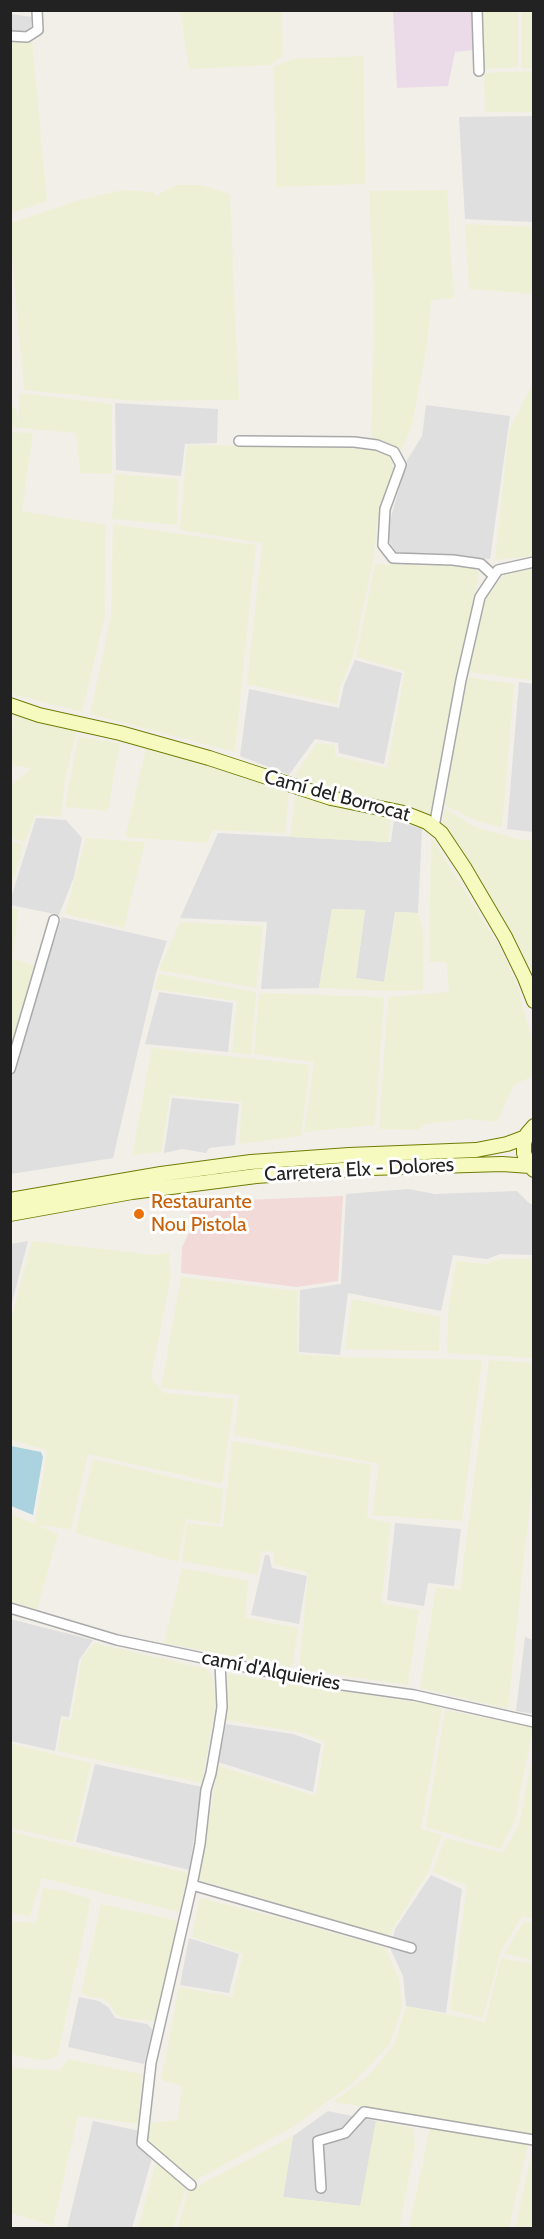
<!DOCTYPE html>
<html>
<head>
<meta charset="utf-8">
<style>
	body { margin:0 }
	#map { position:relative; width:544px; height:2239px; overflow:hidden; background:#f2efe9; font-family:Cabin,sans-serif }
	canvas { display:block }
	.frame { position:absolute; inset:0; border:12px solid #222; pointer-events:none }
</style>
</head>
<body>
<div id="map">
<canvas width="544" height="2239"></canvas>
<div class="frame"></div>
</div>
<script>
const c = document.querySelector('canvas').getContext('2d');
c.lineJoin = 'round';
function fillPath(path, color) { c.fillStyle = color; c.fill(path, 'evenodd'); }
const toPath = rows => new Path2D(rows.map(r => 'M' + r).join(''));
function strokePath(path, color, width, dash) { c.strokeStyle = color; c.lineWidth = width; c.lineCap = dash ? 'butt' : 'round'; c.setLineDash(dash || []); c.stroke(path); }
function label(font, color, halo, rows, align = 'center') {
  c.font = font + ' Cabin,sans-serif'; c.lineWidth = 6; c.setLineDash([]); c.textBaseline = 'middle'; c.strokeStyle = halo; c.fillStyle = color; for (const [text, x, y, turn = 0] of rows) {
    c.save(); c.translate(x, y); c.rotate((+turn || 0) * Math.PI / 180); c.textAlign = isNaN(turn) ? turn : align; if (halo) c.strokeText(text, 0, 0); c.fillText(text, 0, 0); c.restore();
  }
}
const residential = toPath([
	[11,14,32,17,30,37,11,37],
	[533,116,533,222,465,219,459,117],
	[115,403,218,409,217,443,185,444,181,476,116,470],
	[426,405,510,416,490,559,396,552,386,536,406,462,422,436],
	[355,660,402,673,384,764,339,753,338,743,315,739,289,775,240,756,249,689,339,708,344,685],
	[519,682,533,684,533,832,507,829],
	[36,818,66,820,82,838,74,877,59,915,11,905,11,898],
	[394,820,422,829,418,913,395,912,384,982,356,978,365,910,332,909,319,988,261,989,267,922,180,918,218,833,391,842],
	[62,917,167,941,156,973,113,1158,11,1174,11,1080,21,1039],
	[159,992,233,1003,228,1052,145,1044],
	[172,1098,239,1104,235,1145,209,1148,206,1153,182,1149,164,1153],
	[408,1189,435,1194,517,1191,529,1203,533,1205,533,1255,500,1254,487,1259,453,1255,441,1311,348,1293,340,1355,299,1352,300,1290,341,1284,346,1194],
	[28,1241,11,1306,11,1244],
	[395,1523,461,1529,454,1586,428,1583,424,1606,387,1600],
	[265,1555,269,1555,272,1568,307,1576,299,1624,251,1615],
	[10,1619,93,1640,79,1660,69,1717,61,1716,55,1751,11,1741],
	[525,1637,533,1640,533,1714,516,1711],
	[226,1724,293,1734,321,1744,313,1792,218,1762],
	[95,1764,202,1787,189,1870,76,1842],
	[431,1875,462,1889,446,2013,406,2006,403,1976,391,1950,395,1929],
	[189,1938,239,1954,229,1993,180,1985],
	[79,1997,99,2001,109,2008,115,2018,147,2024,153,2030,144,2064,68,2047],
	[328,2111,376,2121,361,2206,283,2197,293,2136],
	[93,2121,140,2131,138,2146,152,2158,132,2228,67,2228]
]);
const commercial = toPath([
	[343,1196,338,1281,297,1287,181,1273,182,1247,191,1229,190,1205,194,1202]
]);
const industrial = toPath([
	[393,11,473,11,473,50,455,52,448,86,397,88]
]);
const farmland = toPath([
	[180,11,282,11,283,56,270,65,189,69],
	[483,11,518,11,518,67,484,69],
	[522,11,533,11,533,68,521,68],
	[11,40,32,40,47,201,11,213],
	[364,56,365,184,276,187,274,66,293,59],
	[533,71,533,112,485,112,484,73],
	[176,185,201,185,230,194,239,400,135,401,24,390,11,247,11,223,79,200,123,190,153,192,156,196],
	[447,190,454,298,431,300,427,347,412,425,402,450,371,438,374,303,369,191],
	[465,224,533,227,533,294,469,289],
	[531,386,534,387,533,556,495,560,509,431],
	[19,393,112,404,112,474,80,473,76,433,11,427,11,407,15,407,19,423],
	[10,432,33,433,22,511,106,525,105,616,82,712,11,694],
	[187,445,333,447,382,450,392,459,393,469,378,518,373,561,353,656,341,684,337,704,247,684,262,543,180,530],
	[115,474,178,479,177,525,112,519],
	[113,524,256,545,235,752,90,714,111,616],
	[375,564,469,566,479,572,432,814,394,806,294,776,317,743,335,745,335,756,387,768,405,671,356,657],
	[533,568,533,680,468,672,484,601,503,575],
	[466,677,514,684,502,828,475,820,445,805],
	[13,714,77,730,65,778,61,817,35,815,25,842,11,838,11,785,31,769,11,764],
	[78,737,120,743,108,811,65,807],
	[146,748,226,771,289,793,285,833,213,830,207,843,125,837],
	[295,794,350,810,391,814,388,842,290,837],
	[444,808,475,827,517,839,533,841,533,981,494,904,442,825],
	[431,837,502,951,518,988,533,1045,533,1076,514,1085,497,1122,467,1119,425,1124,417,1130,379,1129,388,997,449,992,446,962,429,962],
	[86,838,145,842,124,928,65,914],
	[11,841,23,845,11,888,10,888],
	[11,908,18,910,13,957,11,956],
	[332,909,365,910,356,978,384,982,396,912,418,913,423,931,423,990,390,991,319,988],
	[180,922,263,926,256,988,159,970],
	[10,958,36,966,11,1049,10,1049],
	[159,974,256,992,251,1055,232,1052,237,1001,154,989],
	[259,993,384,997,375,1125,304,1132,314,1062,254,1054],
	[152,1048,310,1065,301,1136,239,1144,242,1102,170,1095,161,1152,132,1155],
	[32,1241,154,1255,169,1252,171,1276,151,1378,164,1393,234,1399,222,1484,88,1454,71,1529,37,1525,58,1534,37,1610,10,1601,11,1514,35,1524,47,1450,11,1440,11,1320],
	[500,1259,533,1259,532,1358,447,1353,448,1313,456,1261,487,1264],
	[181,1277,297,1291,297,1354,342,1357,482,1360,462,1521,372,1515,379,1464,234,1435,239,1395,161,1388],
	[352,1299,440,1317,439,1351,345,1349],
	[489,1360,533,1363,533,1475,508,1709,420,1688,436,1587,460,1590],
	[232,1441,371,1465,367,1518,391,1523,381,1603,419,1610,408,1685,299,1669,308,1573,274,1564,274,1552,262,1551,257,1575,182,1561,187,1523,223,1527],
	[93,1459,223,1489,220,1524,186,1519,178,1562,75,1533],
	[182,1568,248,1581,245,1618,298,1628,292,1668,164,1643],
	[94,1643,207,1669,212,1675,216,1702,202,1783,58,1751,62,1719,71,1720,82,1658],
	[227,1674,442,1706,421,1829,442,1835,428,1872,387,1938,199,1880,218,1766,316,1796,325,1742,303,1733,226,1720],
	[445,1710,533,1727,515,1820,501,1849,426,1827],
	[11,1744,91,1763,73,1842,11,1828],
	[533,1752,533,1919,522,1916,501,1951,483,2018,450,2010,467,1886,433,1872,445,1838,503,1853,519,1825],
	[11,1832,188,1873,179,1912,42,1878,30,1916,11,1913],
	[43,1888,63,1891,91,1899,58,2055,53,2059,38,2060,11,2054,10,1921,36,1923],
	[200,1898,288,1920,385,1948,399,1979,402,2007,390,2044,353,2083,293,2127,194,2181,147,2143,151,2123,178,2120,182,2086,161,2080,179,1987,232,1997,243,1954,192,1937],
	[101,1904,174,1920,179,1923,162,2010,154,2021,123,2018,115,2014,110,2004,102,1998,87,1996,81,1993],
	[524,1921,533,1923,533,1960,504,1954],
	[501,1958,533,1964,533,2134,333,2102,370,2074,395,2043,406,2006,485,2022],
	[68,2059,142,2074,138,2124,78,2116,53,2226,11,2213,11,2068,60,2070],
	[376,2121,413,2128,415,2146,399,2228,178,2228,188,2191,293,2136,283,2197,360,2206],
	[430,2128,528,2144,509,2228,409,2228],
	[533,2146,533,2228,515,2228],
	[156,2162,186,2188,173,2228,138,2228]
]);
const water = toPath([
	[11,1446,41,1452,43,1457,33,1515,11,1506]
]);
const street = toPath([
	[477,10,479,71],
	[10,36,27,37,38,30,37,10],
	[239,441,354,442,377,445,394,452,401,465,385,509,383,545,393,558,453,560,481,564,494,576],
	[434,827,461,680,480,597,498,570,534,562],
	[10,1069,54,920],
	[10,1608,117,1640,307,1680,414,1695,534,1722],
	[220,1662,222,1707,219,1727,211,1773,206,1790,200,1844,192,1885,411,1948],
	[191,2185,142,2143,151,2063,192,1885],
	[321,2188,318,2141,345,2133,364,2112,534,2140]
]);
const secondary = toPath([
	[10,705,39,715,120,733,209,758,331,798,404,813,427,822,441,833,465,869,505,937,525,978,534,1001],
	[534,1126,527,1134,524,1143,524,1153,528,1164,534,1170],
	[10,1200,161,1174,251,1162,349,1155,476,1150,507,1144,526,1137],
	[10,1214,132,1192,256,1176,371,1168,502,1164,530,1166]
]);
const markers = [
	[139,1214,6,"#e8710a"]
];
const streetNames = [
	["Camí del Borrocat",337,796,15],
	["Carretera Elx - Dolores",359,1170,-3],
	["camí d'Alquieries",271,1671,11]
];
const foodNames = [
	["Restaurante",151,1202],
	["Nou Pistola",151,1225]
];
fillPath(residential, '#e0dfdf');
fillPath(commercial, '#f2dad9');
fillPath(industrial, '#ebdbe8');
fillPath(farmland, '#eef0d5');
fillPath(water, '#aad3df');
strokePath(street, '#a9a9a9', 12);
strokePath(secondary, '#707d05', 16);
strokePath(street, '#fff', 9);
strokePath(secondary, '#f7fabf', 14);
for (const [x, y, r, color] of markers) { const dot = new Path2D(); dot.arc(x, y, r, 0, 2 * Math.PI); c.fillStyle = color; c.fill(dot); strokePath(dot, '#fff', 2); }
label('20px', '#222', '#fff', streetNames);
label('20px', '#c56008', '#fff', foodNames, 'left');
</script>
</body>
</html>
